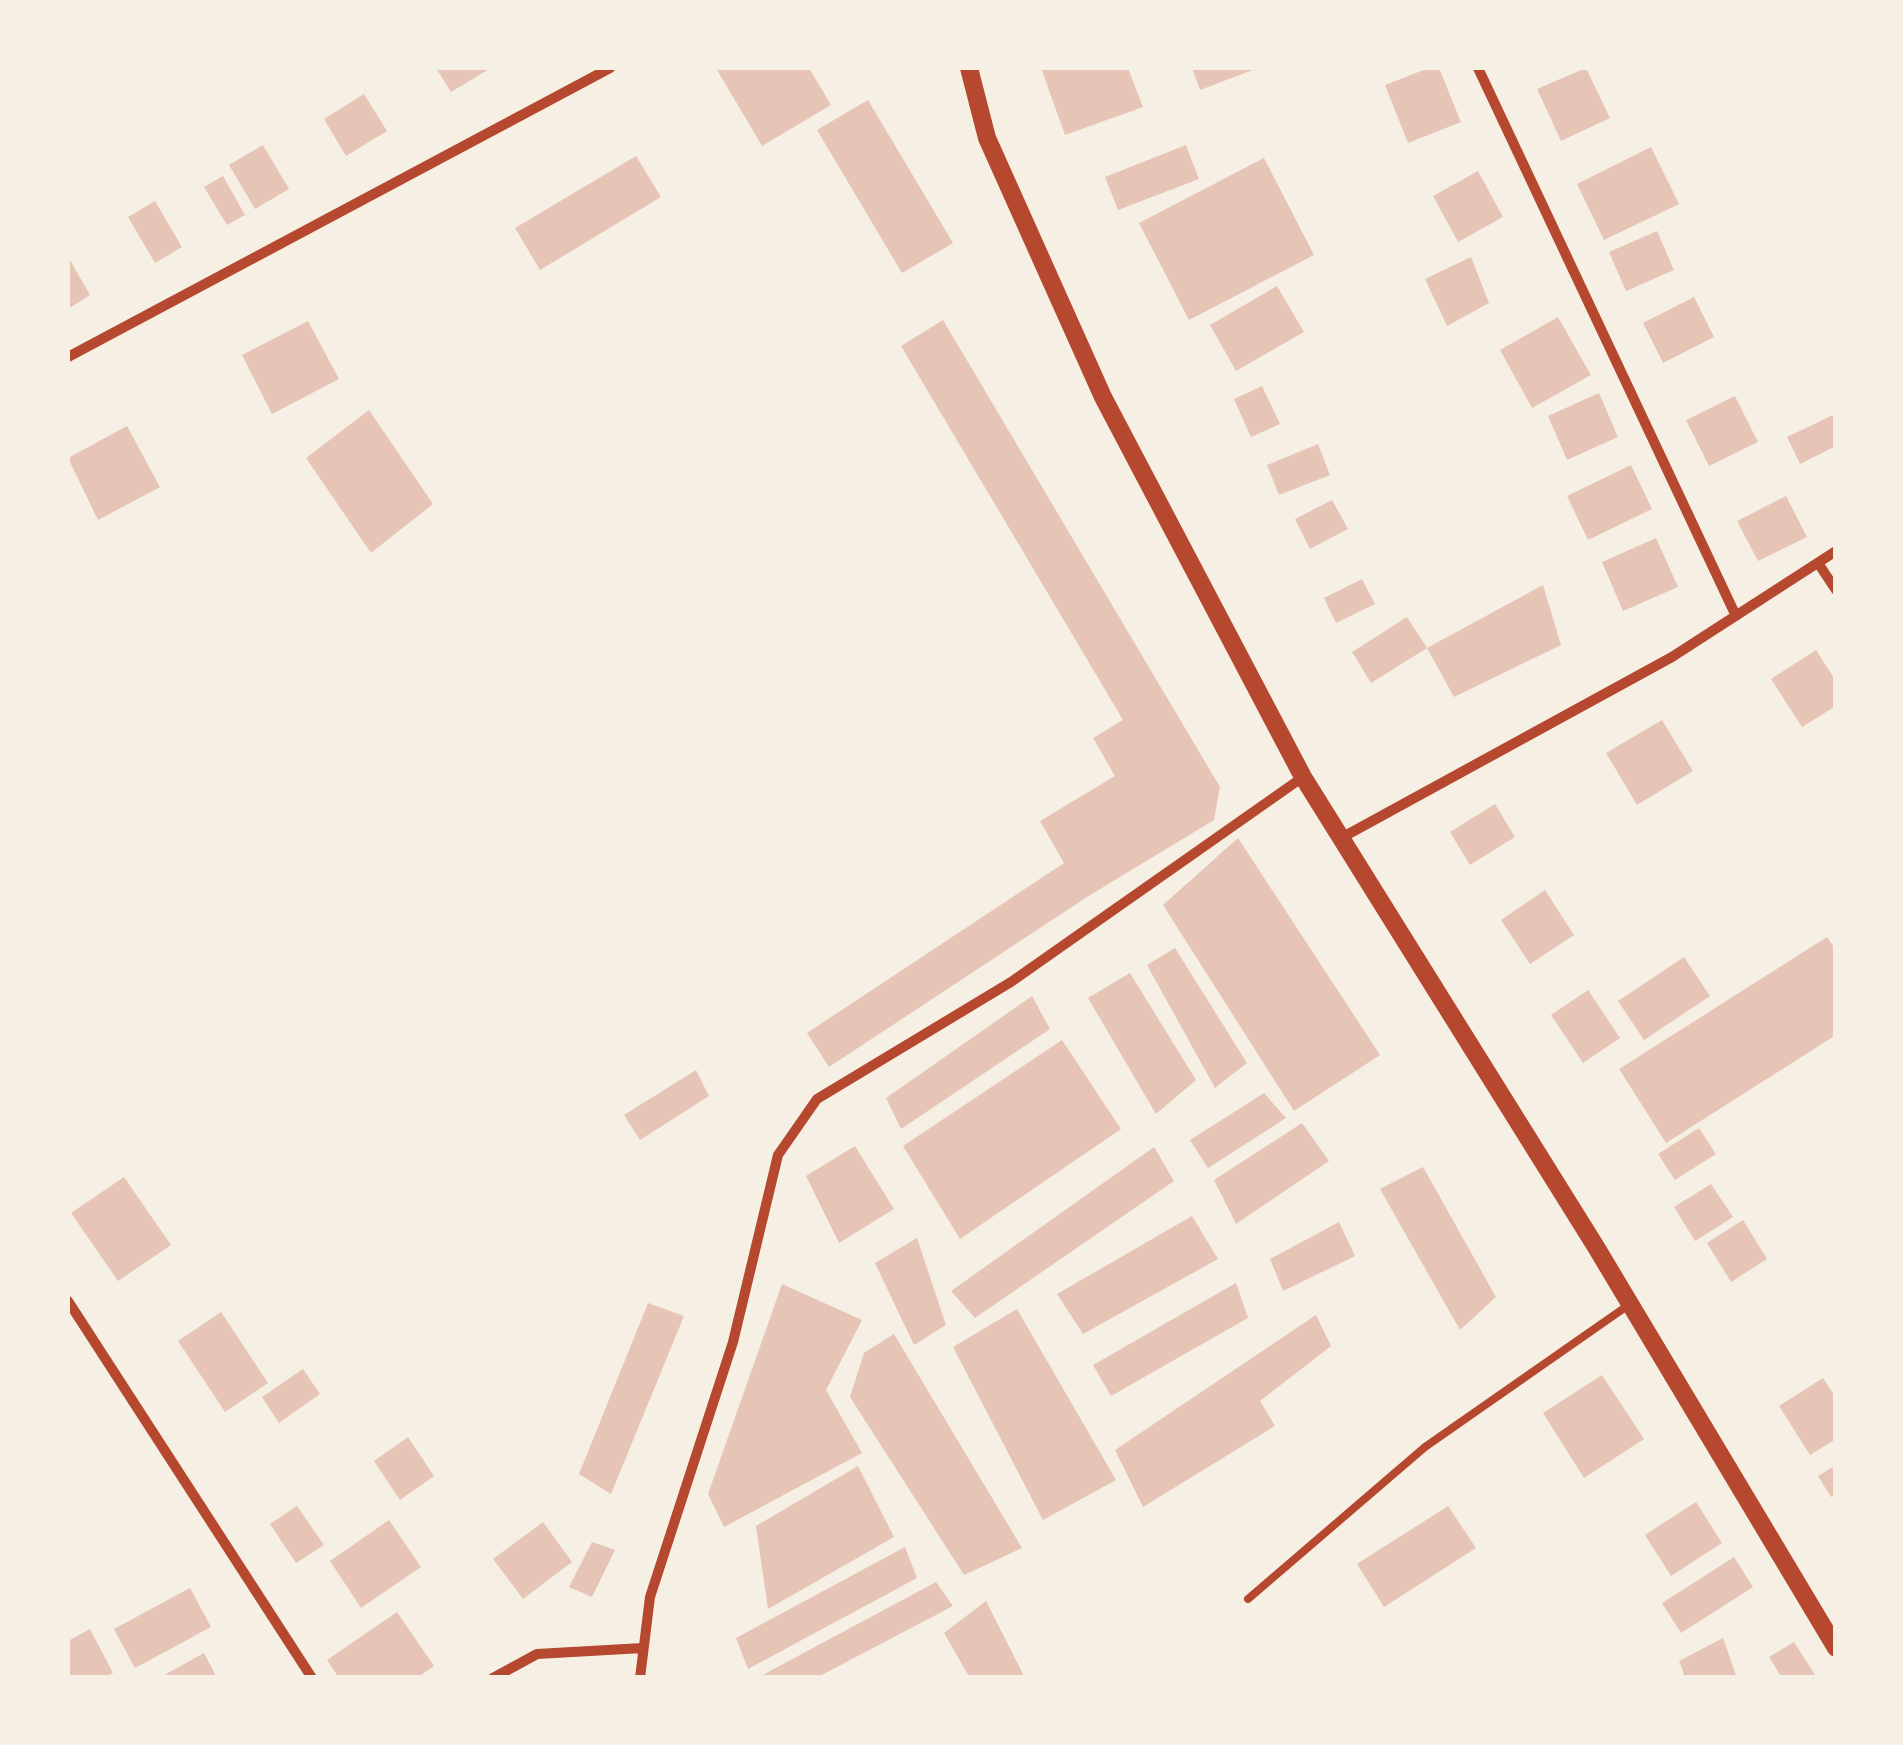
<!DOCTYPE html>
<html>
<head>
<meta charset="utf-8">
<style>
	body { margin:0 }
	#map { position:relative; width:1903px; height:1745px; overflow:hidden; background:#f6efe4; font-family:Arial,sans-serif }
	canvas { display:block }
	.frame { position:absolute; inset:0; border:70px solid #f6efe4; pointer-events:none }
</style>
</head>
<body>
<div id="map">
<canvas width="1903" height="1745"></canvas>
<div class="frame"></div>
</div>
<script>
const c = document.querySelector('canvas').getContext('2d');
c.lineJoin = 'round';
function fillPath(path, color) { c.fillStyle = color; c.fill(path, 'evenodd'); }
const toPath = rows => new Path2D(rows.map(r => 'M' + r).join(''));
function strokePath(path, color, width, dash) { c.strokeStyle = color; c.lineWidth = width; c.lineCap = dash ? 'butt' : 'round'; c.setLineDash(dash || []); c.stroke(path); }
const building = toPath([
	[436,68,491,68,451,92],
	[716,68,809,68,831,105,762,146],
	[1041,68,1128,68,1143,107,1065,135],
	[1192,68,1258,68,1200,90],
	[1429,68,1439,68,1461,122,1408,143,1385,85],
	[1586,68,1610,118,1561,141,1537,89],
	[364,94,387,131,346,156,324,119],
	[868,100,953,243,902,273,817,130],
	[263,145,289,189,255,209,229,165],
	[1186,145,1199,179,1118,210,1105,177],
	[1651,147,1679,204,1604,240,1577,184],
	[636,156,661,197,540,270,515,228],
	[1264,158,1314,255,1189,320,1139,223],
	[1478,171,1503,217,1458,242,1433,196],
	[223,176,245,215,227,225,204,187],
	[155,201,182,247,155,263,128,217],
	[1657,231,1674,270,1626,291,1609,252],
	[1471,257,1489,303,1447,326,1425,279],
	[70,260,90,295,68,309,68,261],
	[1277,286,1304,332,1236,371,1210,325],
	[1694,297,1714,337,1663,363,1643,323],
	[1558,317,1591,375,1532,408,1500,350],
	[943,320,1220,787,1214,820,1087,897,829,1067,807,1033,1064,863,1040,821,1115,776,1093,738,1123,720,901,346],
	[308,321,339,379,272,414,242,355],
	[1262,386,1280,424,1251,437,1234,399],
	[1599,393,1618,437,1567,460,1548,416],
	[1735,396,1758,442,1709,466,1686,420],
	[369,410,433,504,371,553,306,458],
	[1833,415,1836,446,1800,464,1787,437],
	[127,426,160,487,98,520,68,458],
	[1318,444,1330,475,1279,495,1267,465],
	[1631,465,1652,509,1588,540,1567,496],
	[1786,496,1807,537,1758,561,1737,521],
	[1332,500,1348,529,1310,549,1295,519],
	[1656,538,1678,587,1623,611,1602,562],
	[1362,579,1375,604,1336,623,1324,598],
	[1543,585,1561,645,1454,697,1427,648],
	[1407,617,1427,648,1371,683,1352,652],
	[1816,650,1836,681,1836,706,1802,727,1771,679],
	[1662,720,1693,771,1637,805,1606,753],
	[1495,804,1515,837,1470,865,1450,832],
	[1238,838,1380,1055,1294,1111,1163,905],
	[1545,890,1574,935,1530,964,1501,920],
	[1827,937,1836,950,1836,1035,1666,1143,1619,1069],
	[1175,948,1247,1063,1215,1088,1147,965],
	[1684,957,1710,996,1644,1040,1618,1001],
	[1130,973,1196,1080,1156,1114,1088,998],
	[1588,990,1620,1038,1583,1063,1551,1015],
	[1032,996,1050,1029,901,1129,886,1098],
	[1062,1040,1121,1129,960,1239,903,1146],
	[696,1070,709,1096,640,1140,624,1115],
	[1264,1093,1286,1118,1208,1168,1190,1140],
	[1302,1123,1329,1161,1236,1224,1214,1180],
	[1699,1128,1716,1154,1675,1180,1658,1154],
	[855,1146,894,1209,839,1243,806,1176],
	[1154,1147,1174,1181,975,1318,951,1291],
	[1423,1167,1496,1297,1460,1330,1380,1189],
	[124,1177,171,1245,118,1281,71,1213],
	[1711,1184,1733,1217,1695,1241,1674,1207],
	[1192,1216,1218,1259,1083,1334,1057,1294],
	[1743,1220,1767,1259,1731,1282,1707,1243],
	[1339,1222,1355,1256,1283,1291,1270,1259],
	[917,1238,946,1325,914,1345,875,1263],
	[1236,1283,1248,1318,1111,1396,1093,1365],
	[782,1284,862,1320,826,1390,862,1453,724,1527,708,1494],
	[648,1303,684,1316,611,1494,579,1474],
	[1017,1309,1116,1480,1043,1520,953,1347],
	[221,1312,268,1383,225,1412,178,1341],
	[1316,1315,1331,1346,1260,1401,1275,1426,1143,1507,1115,1450],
	[894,1334,1022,1548,964,1575,850,1397,864,1353],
	[303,1369,320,1394,279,1423,262,1397],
	[1602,1375,1644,1439,1584,1478,1543,1413],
	[1823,1378,1836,1398,1836,1439,1810,1455,1779,1406],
	[408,1437,434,1476,400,1500,374,1461],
	[1836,1465,1836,1494,1831,1497,1818,1476],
	[858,1466,894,1537,768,1609,756,1526],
	[1696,1502,1722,1543,1671,1576,1645,1535],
	[297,1506,324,1545,296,1563,270,1524],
	[1448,1506,1476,1548,1384,1607,1357,1564],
	[389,1520,421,1567,361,1608,330,1561],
	[543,1522,572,1562,523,1599,493,1559],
	[592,1542,615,1550,592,1597,569,1587],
	[905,1547,917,1578,748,1669,736,1638],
	[1734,1557,1753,1587,1681,1633,1662,1603],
	[936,1582,953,1606,816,1678,757,1678],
	[190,1588,211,1627,135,1668,114,1629],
	[986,1601,1025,1678,970,1678,944,1633],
	[397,1612,434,1666,417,1678,339,1678,327,1660],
	[90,1629,113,1673,104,1678,68,1678,68,1641],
	[1723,1638,1737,1678,1678,1678,1684,1674,1679,1661],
	[1794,1642,1817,1678,1782,1678,1769,1657],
	[204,1653,217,1678,168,1678,166,1674]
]);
const service = toPath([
	[1248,1599,1425,1447,1630,1304]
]);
const minor = toPath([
	[1478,68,1736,616],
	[68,357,610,68],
	[1818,563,1836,590],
	[1343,837,1672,657,1836,551],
	[68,1301,312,1678],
	[493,1678,537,1654,643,1648],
	[640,1678,650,1597,733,1342,778,1155,817,1099,1011,982,1303,777]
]);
const tertiary = toPath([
	[969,68,987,138,1103,397,1303,777,1596,1247,1836,1648]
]);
fillPath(building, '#e6c5b7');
strokePath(service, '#b5482f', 8);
strokePath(minor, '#b5482f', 10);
strokePath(tertiary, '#b5482f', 18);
</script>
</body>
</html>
